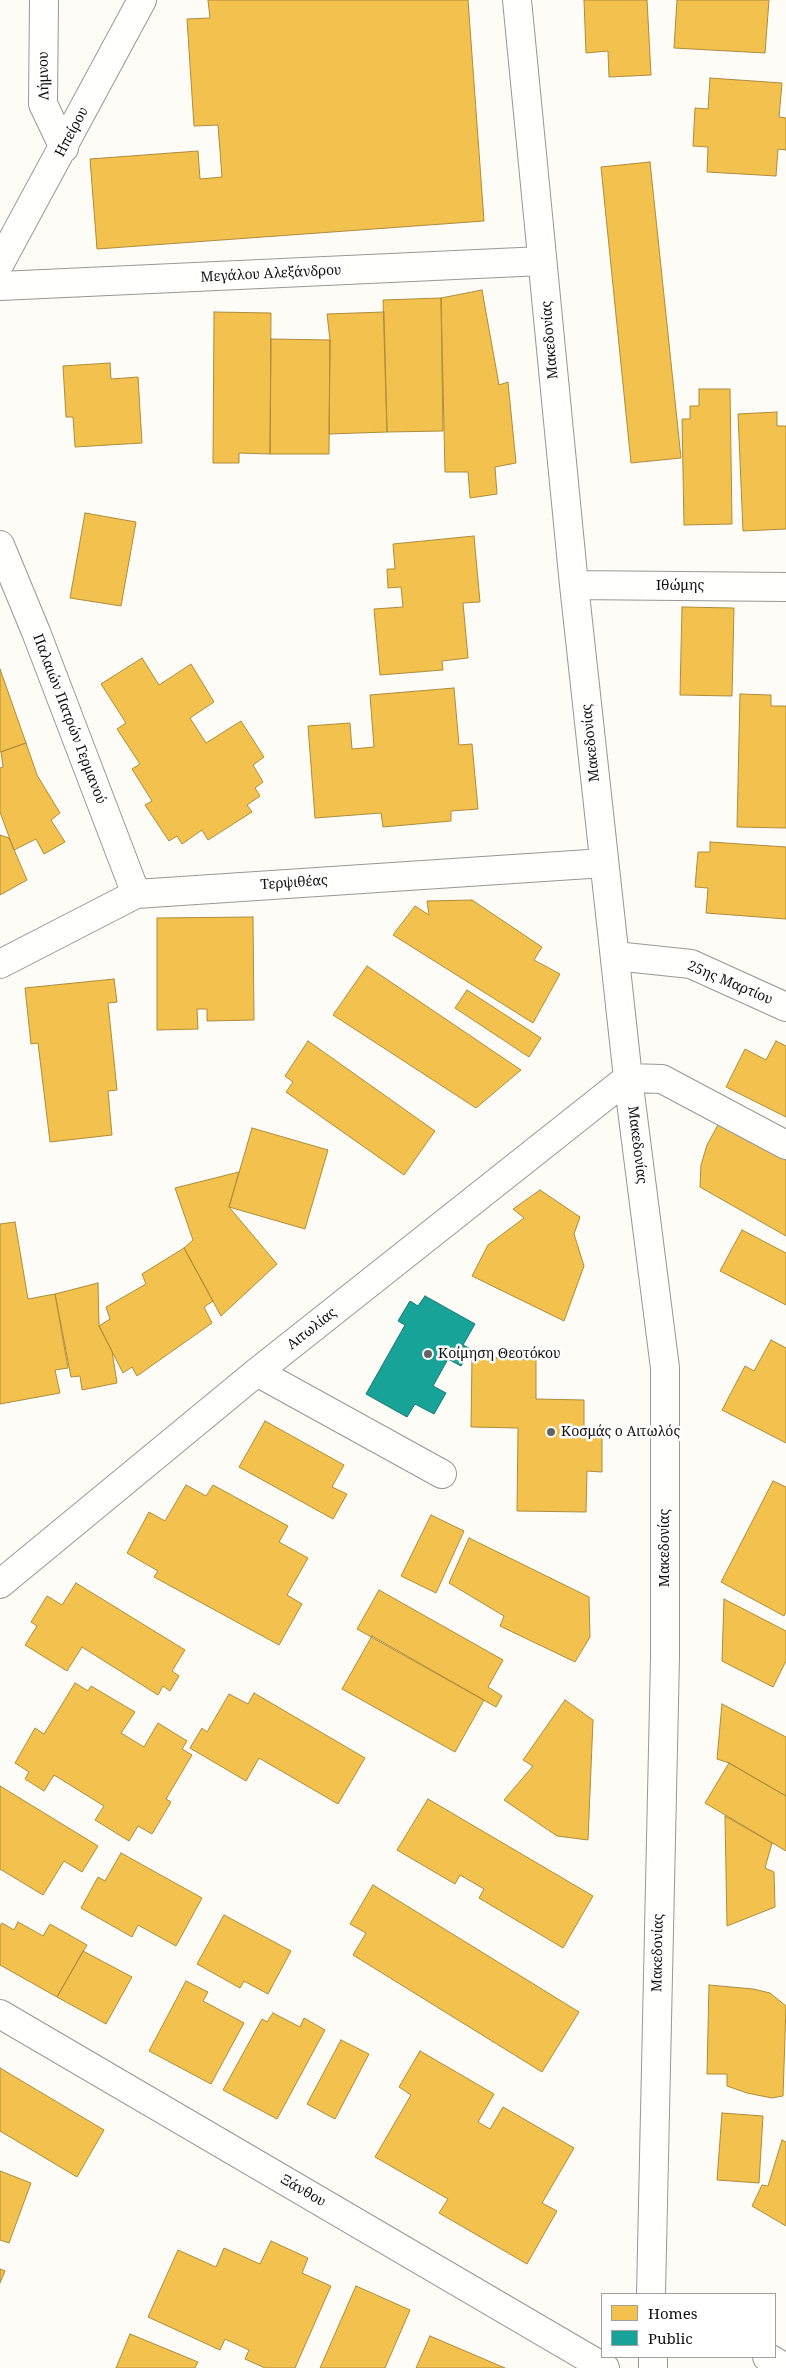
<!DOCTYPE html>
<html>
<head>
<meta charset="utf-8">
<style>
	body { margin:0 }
	#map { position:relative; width:786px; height:2368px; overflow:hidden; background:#fdfcf7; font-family:"Noto Serif",serif }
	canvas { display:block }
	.legend { position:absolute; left:601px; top:2293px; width:175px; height:65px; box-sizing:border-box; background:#fff; border:1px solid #a0a0a0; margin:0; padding:6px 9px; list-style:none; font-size:15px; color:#111 }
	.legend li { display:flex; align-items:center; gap:10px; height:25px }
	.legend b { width:25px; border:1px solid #a0a0a0 }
</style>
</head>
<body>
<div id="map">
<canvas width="786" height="2368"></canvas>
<ul class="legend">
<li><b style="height:14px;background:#f2c14e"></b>Homes</li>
<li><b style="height:14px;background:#17a398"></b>Public</li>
</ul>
</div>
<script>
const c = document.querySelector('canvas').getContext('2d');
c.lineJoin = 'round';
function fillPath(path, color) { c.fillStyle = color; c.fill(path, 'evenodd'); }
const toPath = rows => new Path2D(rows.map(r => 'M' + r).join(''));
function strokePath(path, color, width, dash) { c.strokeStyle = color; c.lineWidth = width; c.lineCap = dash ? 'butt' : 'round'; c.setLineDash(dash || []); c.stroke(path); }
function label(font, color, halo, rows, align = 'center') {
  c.font = font + ' "Noto Serif",serif'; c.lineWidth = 5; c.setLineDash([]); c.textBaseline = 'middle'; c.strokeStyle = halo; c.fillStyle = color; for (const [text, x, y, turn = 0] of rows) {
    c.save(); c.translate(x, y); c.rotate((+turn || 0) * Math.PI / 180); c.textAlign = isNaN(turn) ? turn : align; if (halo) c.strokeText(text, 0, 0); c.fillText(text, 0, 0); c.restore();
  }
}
const homes = toPath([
	[208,0,468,0,484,221,97,249,90,159,198,151,200,179,222,177,218,125,194,126,187,19,210,18,208,0],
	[584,0,647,0,651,75,609,77,608,51,586,53,584,0],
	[677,0,769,0,765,53,674,48,677,0],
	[710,78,782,83,779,117,786,118,786,150,778,149,776,176,707,172,708,147,693,146,695,108,708,109,710,78],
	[650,162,681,458,631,463,601,167,650,162],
	[482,290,499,385,508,382,516,463,495,467,497,494,470,498,468,472,445,472,441,298,482,290],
	[441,298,443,431,387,432,383,300,441,298],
	[214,312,271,313,270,454,239,453,239,463,213,463,214,312],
	[384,312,387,432,329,434,330,340,327,314,384,312],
	[271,339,330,340,329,454,270,454,271,339],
	[110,363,111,379,138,377,142,443,75,447,73,417,66,417,63,366,110,363],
	[699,389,730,389,732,524,684,525,682,419,690,419,690,406,699,406,699,389],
	[777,412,777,426,786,426,786,529,743,531,738,414,777,412],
	[85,513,136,522,121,606,70,598,85,513],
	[474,536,480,602,463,603,468,658,442,661,443,670,380,675,374,609,403,607,401,587,388,588,387,569,395,569,393,544,474,536],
	[682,607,734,608,732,696,680,695,682,607],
	[142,658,159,685,191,664,214,702,190,718,206,743,241,721,264,757,253,765,263,782,255,788,260,796,247,805,252,812,208,840,202,830,182,844,177,836,169,841,145,805,152,801,132,769,140,764,117,729,126,723,101,684,142,658],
	[0,669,26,743,0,752,0,669],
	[454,688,459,745,472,744,478,809,451,811,451,821,383,827,381,813,315,818,308,726,350,723,352,749,374,747,370,695,454,688],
	[740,694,771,695,771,706,786,706,786,828,737,827,740,694],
	[26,743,37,775,60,813,51,820,65,842,44,854,36,839,14,850,0,812,0,768,3,767,1,752,26,743],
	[0,835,9,838,27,880,0,895,0,835],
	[710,842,786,847,786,919,706,913,708,888,695,887,698,852,710,852,710,842],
	[472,900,542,947,534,960,560,974,533,1023,393,935,415,906,429,915,427,901,472,900],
	[253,917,254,1020,207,1021,207,1009,197,1009,198,1029,157,1030,157,918,253,917],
	[367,966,521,1070,476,1108,333,1015,367,966],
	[114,979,117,1002,108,1003,117,1090,108,1091,112,1135,50,1142,38,1043,31,1044,25,988,114,979],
	[467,990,541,1038,529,1057,455,1008,467,990],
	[308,1041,435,1131,404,1175,286,1092,293,1082,285,1076,308,1041],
	[776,1041,786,1046,786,1117,726,1087,745,1049,766,1060,776,1041],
	[719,1123,786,1160,786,1236,700,1187,701,1165,707,1145,719,1123],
	[252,1128,328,1150,305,1229,229,1207,252,1128],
	[239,1172,229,1207,277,1264,221,1316,184,1248,193,1240,175,1188,239,1172],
	[540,1190,580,1217,574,1234,584,1266,564,1321,472,1276,488,1245,524,1218,513,1209,540,1190],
	[15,1222,28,1299,55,1294,68,1368,55,1370,60,1393,0,1404,0,1224,15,1222],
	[742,1230,786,1253,786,1305,720,1271,742,1230],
	[184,1248,213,1301,204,1307,212,1323,137,1376,132,1367,123,1373,99,1326,110,1319,106,1307,146,1284,142,1274,184,1248],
	[98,1283,99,1326,112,1351,117,1383,82,1390,80,1376,71,1377,55,1294,98,1283],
	[771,1340,786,1348,786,1443,722,1410,745,1366,754,1371,771,1340],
	[472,1357,536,1359,536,1399,584,1400,584,1437,602,1437,602,1472,587,1471,586,1512,517,1511,518,1428,471,1427,472,1357],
	[265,1421,344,1465,332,1487,347,1494,333,1519,239,1467,265,1421],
	[773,1481,786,1487,786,1612,784,1616,721,1582,773,1481],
	[186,1485,206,1496,213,1485,288,1526,279,1542,308,1558,287,1595,302,1604,279,1645,154,1577,158,1571,127,1553,149,1512,165,1521,186,1485],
	[431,1515,464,1531,436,1593,401,1576,431,1515],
	[469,1538,589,1597,590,1637,575,1662,500,1626,504,1616,449,1583,469,1538],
	[76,1583,185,1650,172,1671,179,1676,170,1691,163,1686,158,1695,82,1647,67,1671,25,1645,37,1626,31,1622,47,1596,62,1605,76,1583],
	[379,1590,503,1660,488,1687,502,1696,496,1707,357,1629,379,1590],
	[724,1599,786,1631,786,1661,773,1687,722,1661,724,1599],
	[372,1636,484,1700,455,1752,342,1689,372,1636],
	[75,1683,88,1691,91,1686,135,1712,121,1733,144,1747,158,1723,187,1741,182,1749,192,1755,166,1799,171,1802,152,1834,138,1826,129,1841,95,1820,104,1806,54,1775,44,1791,25,1779,29,1772,15,1763,35,1728,44,1734,75,1683],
	[254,1693,365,1758,338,1804,259,1758,246,1781,190,1748,202,1728,207,1732,229,1694,248,1704,254,1693],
	[565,1700,593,1720,588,1840,557,1836,504,1800,533,1766,523,1760,565,1700],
	[722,1704,786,1737,786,1796,729,1763,717,1759,722,1704],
	[729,1763,786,1796,786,1851,705,1803,729,1763],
	[0,1786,98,1846,82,1872,64,1861,43,1895,0,1869,0,1786],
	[428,1799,593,1896,563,1948,479,1898,484,1889,460,1875,455,1884,397,1850,428,1799],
	[725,1816,772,1843,765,1868,774,1872,775,1907,727,1926,725,1816],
	[121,1853,202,1898,176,1946,138,1925,132,1937,81,1908,98,1877,105,1881,121,1853],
	[373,1885,579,2012,542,2072,353,1955,366,1933,350,1924,373,1885],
	[224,1915,291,1951,268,1994,244,1981,240,1988,197,1964,224,1915],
	[18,1922,43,1936,50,1924,87,1945,57,1997,0,1965,0,1926,2,1923,14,1930,18,1922],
	[83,1951,132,1977,106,2024,57,1997,83,1951],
	[186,1981,208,1992,203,2001,244,2023,211,2084,149,2051,186,1981],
	[709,1985,753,1989,770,1993,786,2006,783,2096,772,2098,747,2093,727,2086,727,2074,707,2074,709,1985],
	[273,2013,300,2027,304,2018,325,2030,277,2119,223,2090,262,2019,267,2022,273,2013],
	[341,2040,369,2054,335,2119,307,2104,341,2040],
	[420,2051,494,2094,478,2122,490,2129,503,2107,574,2148,542,2203,557,2211,527,2264,439,2213,448,2199,375,2157,411,2095,399,2087,420,2051],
	[0,2068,104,2130,77,2177,0,2131,0,2068],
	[722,2113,763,2116,759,2183,717,2180,722,2113],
	[782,2140,786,2142,786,2226,752,2206,762,2185,768,2186,782,2140],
	[0,2171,31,2183,9,2243,0,2240,0,2171],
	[271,2241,308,2258,302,2273,331,2286,295,2368,265,2368,245,2359,249,2350,225,2339,220,2350,148,2317,178,2250,216,2267,224,2248,260,2264,271,2241],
	[0,2269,5,2271,0,2283,0,2269],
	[356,2286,410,2310,385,2368,320,2368,356,2286],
	[130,2334,198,2362,195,2368,116,2368,130,2334],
	[430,2336,505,2368,416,2368,430,2336]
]);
const public = toPath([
	[425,1296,475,1324,463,1345,471,1349,461,1366,448,1359,433,1386,446,1393,434,1414,415,1404,407,1417,366,1394,405,1325,398,1321,410,1301,418,1306,425,1296]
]);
const minor = toPath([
	[44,0,43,104,64,148],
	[517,0,574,585,628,1078,665,1368,665,1657,651,2294],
	[0,263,142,0],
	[0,286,542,261],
	[0,545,36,632,136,894],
	[574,585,786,587],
	[615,956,691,964,786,1007],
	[0,964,136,894,604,863],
	[257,1372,442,1474],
	[0,1584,257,1372,628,1078,662,1079,786,1145],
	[0,2014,605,2368],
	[653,2357,653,2368],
	[767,2357,784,2367]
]);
const markers = [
	[428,1354,5,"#646362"],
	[551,1432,5,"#646362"]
];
const streetNames = [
	["Λήμνου",44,76,-91],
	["Ηπείρου",72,132,-62],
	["Μεγάλου Αλεξάνδρου",271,274,-3],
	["Μακεδονίας",550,340,-95],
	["Ιθώμης",680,586],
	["Παλαιών Πατρών Γερμανού",69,719,69],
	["Μακεδονίας",591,743,-96],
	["Τερψιθέας",294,883,-4],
	["25ης Μαρτίου",730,983,23],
	["Μακεδονίας",637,1145,83],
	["Αιτωλίας",312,1329,-38],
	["Μακεδονίας",665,1548,-90],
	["Μακεδονίας",658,1953,-89],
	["Ξάνθου",303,2191,30]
];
const poiNames = [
	["Κοίμηση Θεοτόκου",438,1354],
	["Κοσμάς ο Αιτωλός",561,1432]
];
fillPath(homes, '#f2c14e');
strokePath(homes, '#ae8c3c', 1);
fillPath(public, '#17a398');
strokePath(public, '#157770', 1);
strokePath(minor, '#979795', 30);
strokePath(minor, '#fffffe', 28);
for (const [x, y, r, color] of markers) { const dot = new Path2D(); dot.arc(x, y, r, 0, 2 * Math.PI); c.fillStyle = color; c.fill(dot); strokePath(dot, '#fff', 2); }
label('14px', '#111', '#fff', streetNames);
label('14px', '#111', '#fff', poiNames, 'left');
</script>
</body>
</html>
